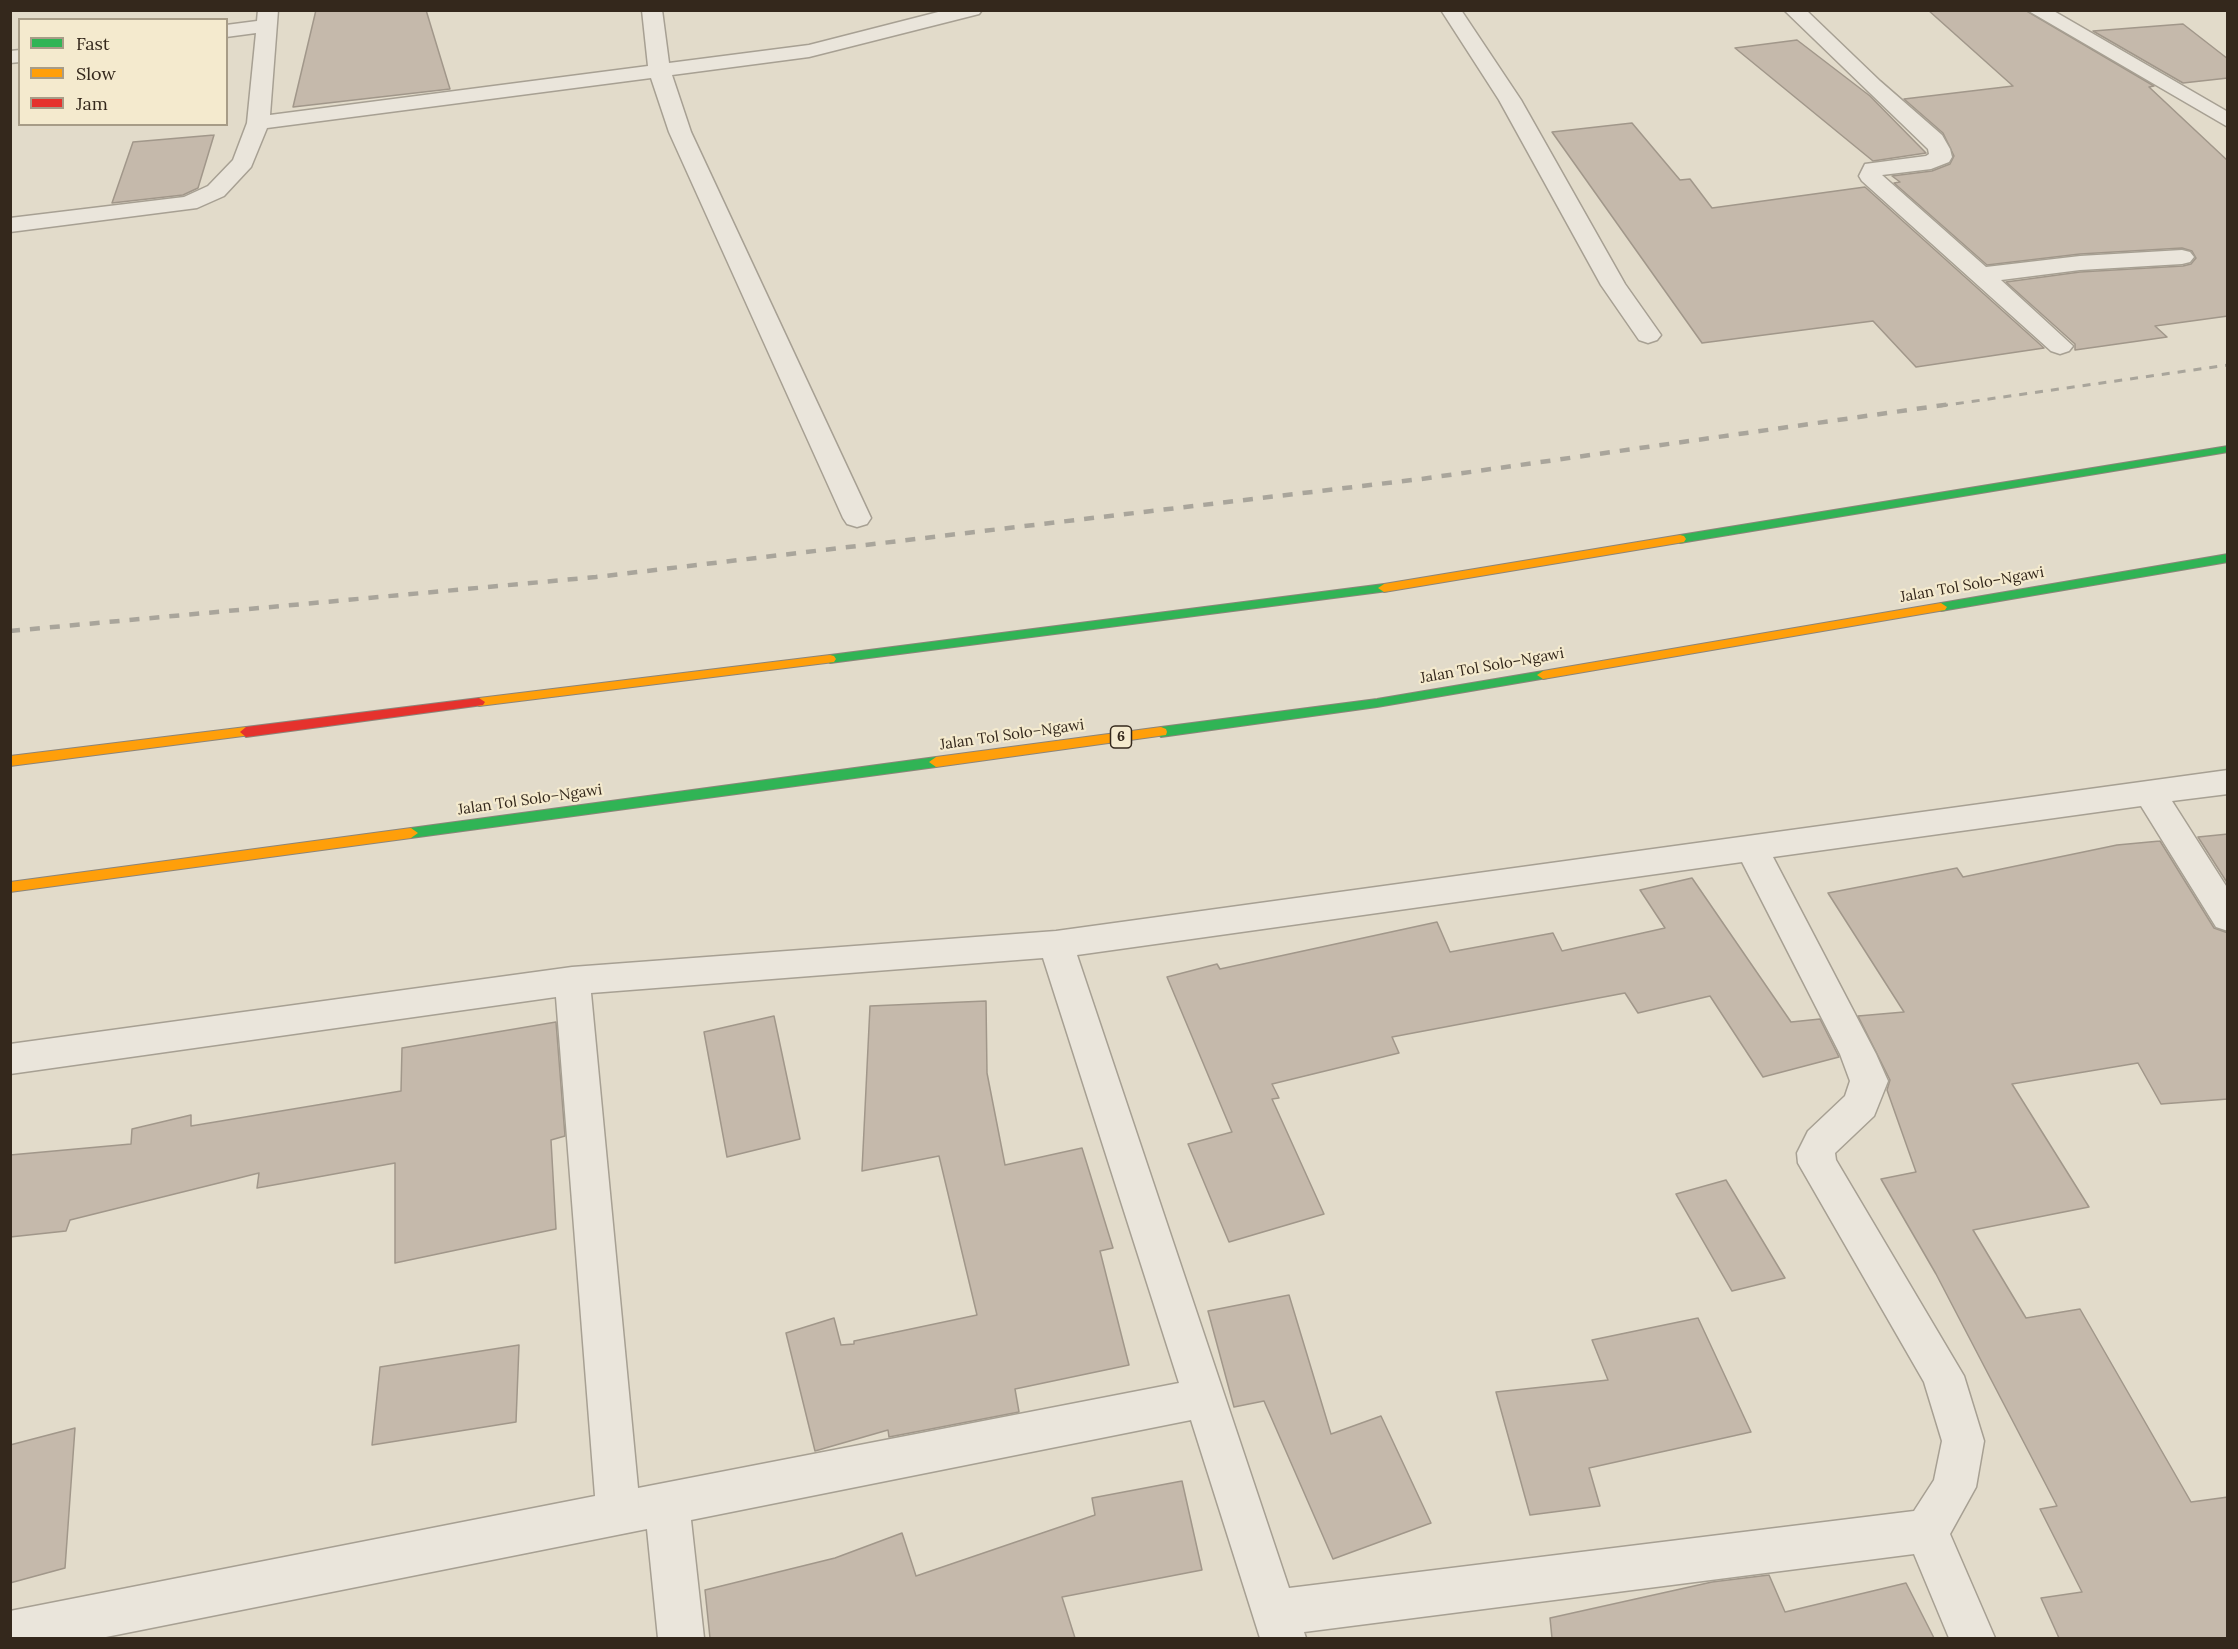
<!DOCTYPE html>
<html>
<head>
<meta charset="utf-8">
<style>
	body { margin:0 }
	#map { position:relative; width:2238px; height:1649px; overflow:hidden; background:#e2dbca; font-family:Lora,serif }
	canvas { display:block }
	.frame { position:absolute; inset:0; border:12px solid #34281c; pointer-events:none }
	.legend { position:absolute; left:18px; top:18px; width:210px; height:108px; box-sizing:border-box; background:#f4eace; border:2px solid #a79c87; margin:0; padding:8px 10px; list-style:none; font-size:18px; color:#34281c }
	.legend li { display:flex; align-items:center; gap:12px; height:30px }
	.legend b { width:30px; border:2px solid #a79c87 }
</style>
</head>
<body>
<div id="map">
<canvas width="2238" height="1649"></canvas>
<div class="frame"></div>
<ul class="legend">
<li><b style="height:8px;background:#30b455"></b>Fast</li>
<li><b style="height:8px;background:#ff9f0a"></b>Slow</li>
<li><b style="height:8px;background:#e5322d"></b>Jam</li>
</ul>
</div>
<script>
const c = document.querySelector('canvas').getContext('2d');
c.lineJoin = 'round';
function fillPath(path, color) { c.fillStyle = color; c.fill(path, 'evenodd'); }
const toPath = rows => new Path2D(rows.map(r => 'M' + r).join(''));
function strokePath(path, color, width, dash) { c.strokeStyle = color; c.lineWidth = width; c.lineCap = dash ? 'butt' : 'round'; c.setLineDash(dash || []); c.stroke(path); }
function label(font, color, halo, rows, align = 'center') {
  c.font = font + ' Lora,serif'; c.lineWidth = 4.5; c.setLineDash([]); c.textBaseline = 'middle'; c.strokeStyle = halo; c.fillStyle = color; for (const [text, x, y, turn = 0] of rows) {
    c.save(); c.translate(x, y); c.rotate((+turn || 0) * Math.PI / 180); c.textAlign = isNaN(turn) ? turn : align; if (halo) c.strokeText(text, 0, 0); c.fillText(text, 0, 0); c.restore();
  }
}
const building = toPath([
	[316,10,426,10,450,89,293,107,316,10],
	[1928,10,2025,10,2154,86,2149,87,2228,161,2228,316,2155,326,2167,337,2075,350,2075,344,2006,282,2080,272,2183,266,2191,264,2196,258,2192,251,2182,248,2080,254,1987,265,1894,183,1900,182,1892,176,1932,171,1950,164,1954,156,1943,133,1904,99,2013,86,1928,10],
	[2183,24,2228,59,2228,78,2183,83,2093,31,2183,24],
	[1797,40,1870,96,1926,153,1873,161,1735,48,1797,40],
	[1632,123,1680,180,1690,179,1712,208,1865,187,2044,348,1916,367,1873,321,1702,343,1552,132,1632,123],
	[214,135,198,188,183,195,112,203,133,142,214,135],
	[2228,834,2228,884,2198,837,2228,834],
	[2160,841,2214,928,2228,933,2228,1099,2161,1104,2138,1063,2012,1084,2089,1207,1973,1230,2026,1318,2080,1309,2191,1502,2228,1497,2228,1638,2059,1638,2041,1598,2082,1592,2040,1509,2057,1506,1936,1274,1881,1179,1916,1172,1887,1090,1890,1080,1858,1016,1904,1012,1828,893,1957,868,1963,877,2117,845,2160,841],
	[1692,878,1791,1022,1820,1019,1839,1057,1763,1077,1710,996,1638,1013,1625,993,1392,1037,1399,1053,1272,1084,1279,1098,1272,1099,1324,1214,1229,1242,1188,1144,1232,1132,1167,977,1217,964,1220,969,1437,922,1450,952,1553,933,1562,951,1665,928,1640,890,1692,878],
	[986,1001,987,1073,1005,1165,1082,1148,1113,1248,1100,1251,1129,1365,1015,1389,1019,1412,889,1437,888,1430,815,1451,786,1333,834,1318,841,1345,854,1344,854,1341,977,1315,939,1156,862,1171,870,1006,986,1001],
	[774,1016,800,1139,727,1157,704,1032,774,1016],
	[556,1022,565,1136,551,1140,556,1229,395,1263,395,1163,257,1188,259,1173,70,1220,66,1231,10,1237,10,1155,131,1144,132,1129,191,1115,191,1126,401,1091,402,1048,556,1022],
	[1726,1180,1785,1278,1732,1291,1676,1194,1726,1180],
	[1289,1295,1331,1434,1381,1416,1431,1523,1333,1559,1264,1401,1234,1407,1208,1311,1289,1295],
	[1698,1318,1751,1432,1589,1468,1600,1506,1530,1515,1496,1392,1608,1380,1592,1340,1698,1318],
	[519,1345,516,1422,372,1445,380,1367,519,1345],
	[75,1428,65,1568,10,1583,10,1445,75,1428],
	[1182,1481,1202,1570,1062,1597,1075,1638,710,1638,705,1590,835,1558,902,1533,916,1576,1095,1515,1092,1498,1182,1481],
	[1769,1575,1785,1612,1906,1583,1934,1638,1552,1638,1550,1618,1712,1582,1769,1575]
]);
const street = toPath([
	[258,10,278,10,270,115,648,66,642,10,662,10,669,63,809,45,946,10,982,10,979,14,809,57,672,75,691,132,871,518,867,524,857,527,847,524,843,518,669,132,651,78,267,128,251,167,224,196,197,208,10,232,10,218,184,197,208,186,233,160,247,123,256,33,226,37,226,25,257,21,258,10],
	[1441,10,1461,10,1521,100,1625,284,1661,335,1657,340,1648,343,1639,340,1601,285,1499,100,1441,10],
	[1784,10,1806,10,1880,81,1942,135,1950,149,1952,157,1949,162,1931,169,1882,175,1986,267,2080,256,2182,250,2190,252,2194,257,2190,262,2182,264,2080,270,2001,280,2073,346,2069,351,2060,354,2051,351,1862,181,1859,176,1865,164,1926,156,1929,154,1928,149,1784,10],
	[2027,10,2052,10,2228,112,2228,127,2027,10],
	[20,50,20,62,10,63,10,51,20,50],
	[2228,770,2228,794,2172,801,2228,889,2228,931,2216,927,2141,806,1773,857,1876,1054,1888,1081,1874,1116,1835,1153,1836,1160,1964,1376,1984,1441,1976,1487,1950,1534,1995,1638,1949,1638,1914,1554,1304,1632,1306,1638,1260,1638,1191,1420,691,1520,704,1638,658,1638,647,1529,101,1638,10,1638,10,1611,595,1496,556,997,10,1074,10,1044,572,967,1056,931,2228,770],
	[1742,862,1840,1054,1850,1081,1845,1096,1808,1131,1797,1153,1798,1163,1924,1382,1942,1441,1934,1480,1914,1511,1289,1588,1077,955,1742,862],
	[1043,958,1179,1383,638,1488,591,993,1043,958]
]);
const fast = toPath([
	[2228,446,2228,452,1680,543,1674,539,1680,535,2228,446],
	[2228,554,2228,562,1941,611,1935,607,1941,603,2228,554],
	[1384,584,1390,588,1388,591,830,663,824,659,830,655,1384,584],
	[1543,671,1549,675,1547,678,1377,707,1161,737,1155,732,1161,727,1377,699,1543,671],
	[936,757,943,762,936,767,411,838,404,833,411,828,936,757]
]);
const slow = toPath([
	[1680,535,1684,536,1686,539,1684,542,1384,592,1378,588,1384,584,1680,535],
	[1941,603,1947,607,1945,610,1543,679,1537,675,1543,671,1941,603],
	[830,655,834,656,836,659,834,662,479,706,473,702,479,698,830,655],
	[246,727,252,732,251,735,10,766,10,756,246,727],
	[1161,727,1166,729,1167,732,1166,735,936,767,929,762,936,757,1161,727],
	[411,828,418,833,411,838,10,892,10,882,411,828]
]);
const jam = toPath([
	[479,698,485,702,483,705,246,737,240,732,246,727,479,698]
]);
const railFar1 = toPath([
	[1940,406,2228,365]
]);
const rail = toPath([
	[10,631,596,577,1421,479,1951,404]
]);
const shields = [
	[1121,737,21]
];
const shieldNames = [
	["6",1121,737]
];
const streetNames = [
	["Jalan Tol Solo–Ngawi",1972,585,-10],
	["Jalan Tol Solo–Ngawi",1492,666,-10],
	["Jalan Tol Solo–Ngawi",1012,735,-8],
	["Jalan Tol Solo–Ngawi",530,800,-8]
];
fillPath(building, '#c5b9ab');
strokePath(building, '#a1978a', 1.5);
strokePath(street, '#a7a093', 3);
strokePath(fast, '#8c857a', 2);
strokePath(slow, '#8c857a', 2);
strokePath(jam, '#8c857a', 2);
fillPath(street, '#eae5db');
fillPath(fast, '#30b455');
fillPath(slow, '#ff9f0a');
fillPath(jam, '#e5322d');
strokePath(railFar1, '#a9a59b', 3, [8, 8]);
strokePath(rail, '#a9a59b', 4.5, [10, 10]);
for (const [x, y, w] of shields) { const box = new Path2D(); box.roundRect(x - w / 2, y - 11, w, 22, 4.5); c.fillStyle = '#f4eace'; c.fill(box); strokePath(box, '#34281c', 1.5); }
label('bold 14px', '#34281c', null, shieldNames);
label('15px', '#34281c', '#f4eace', streetNames);
</script>
</body>
</html>
